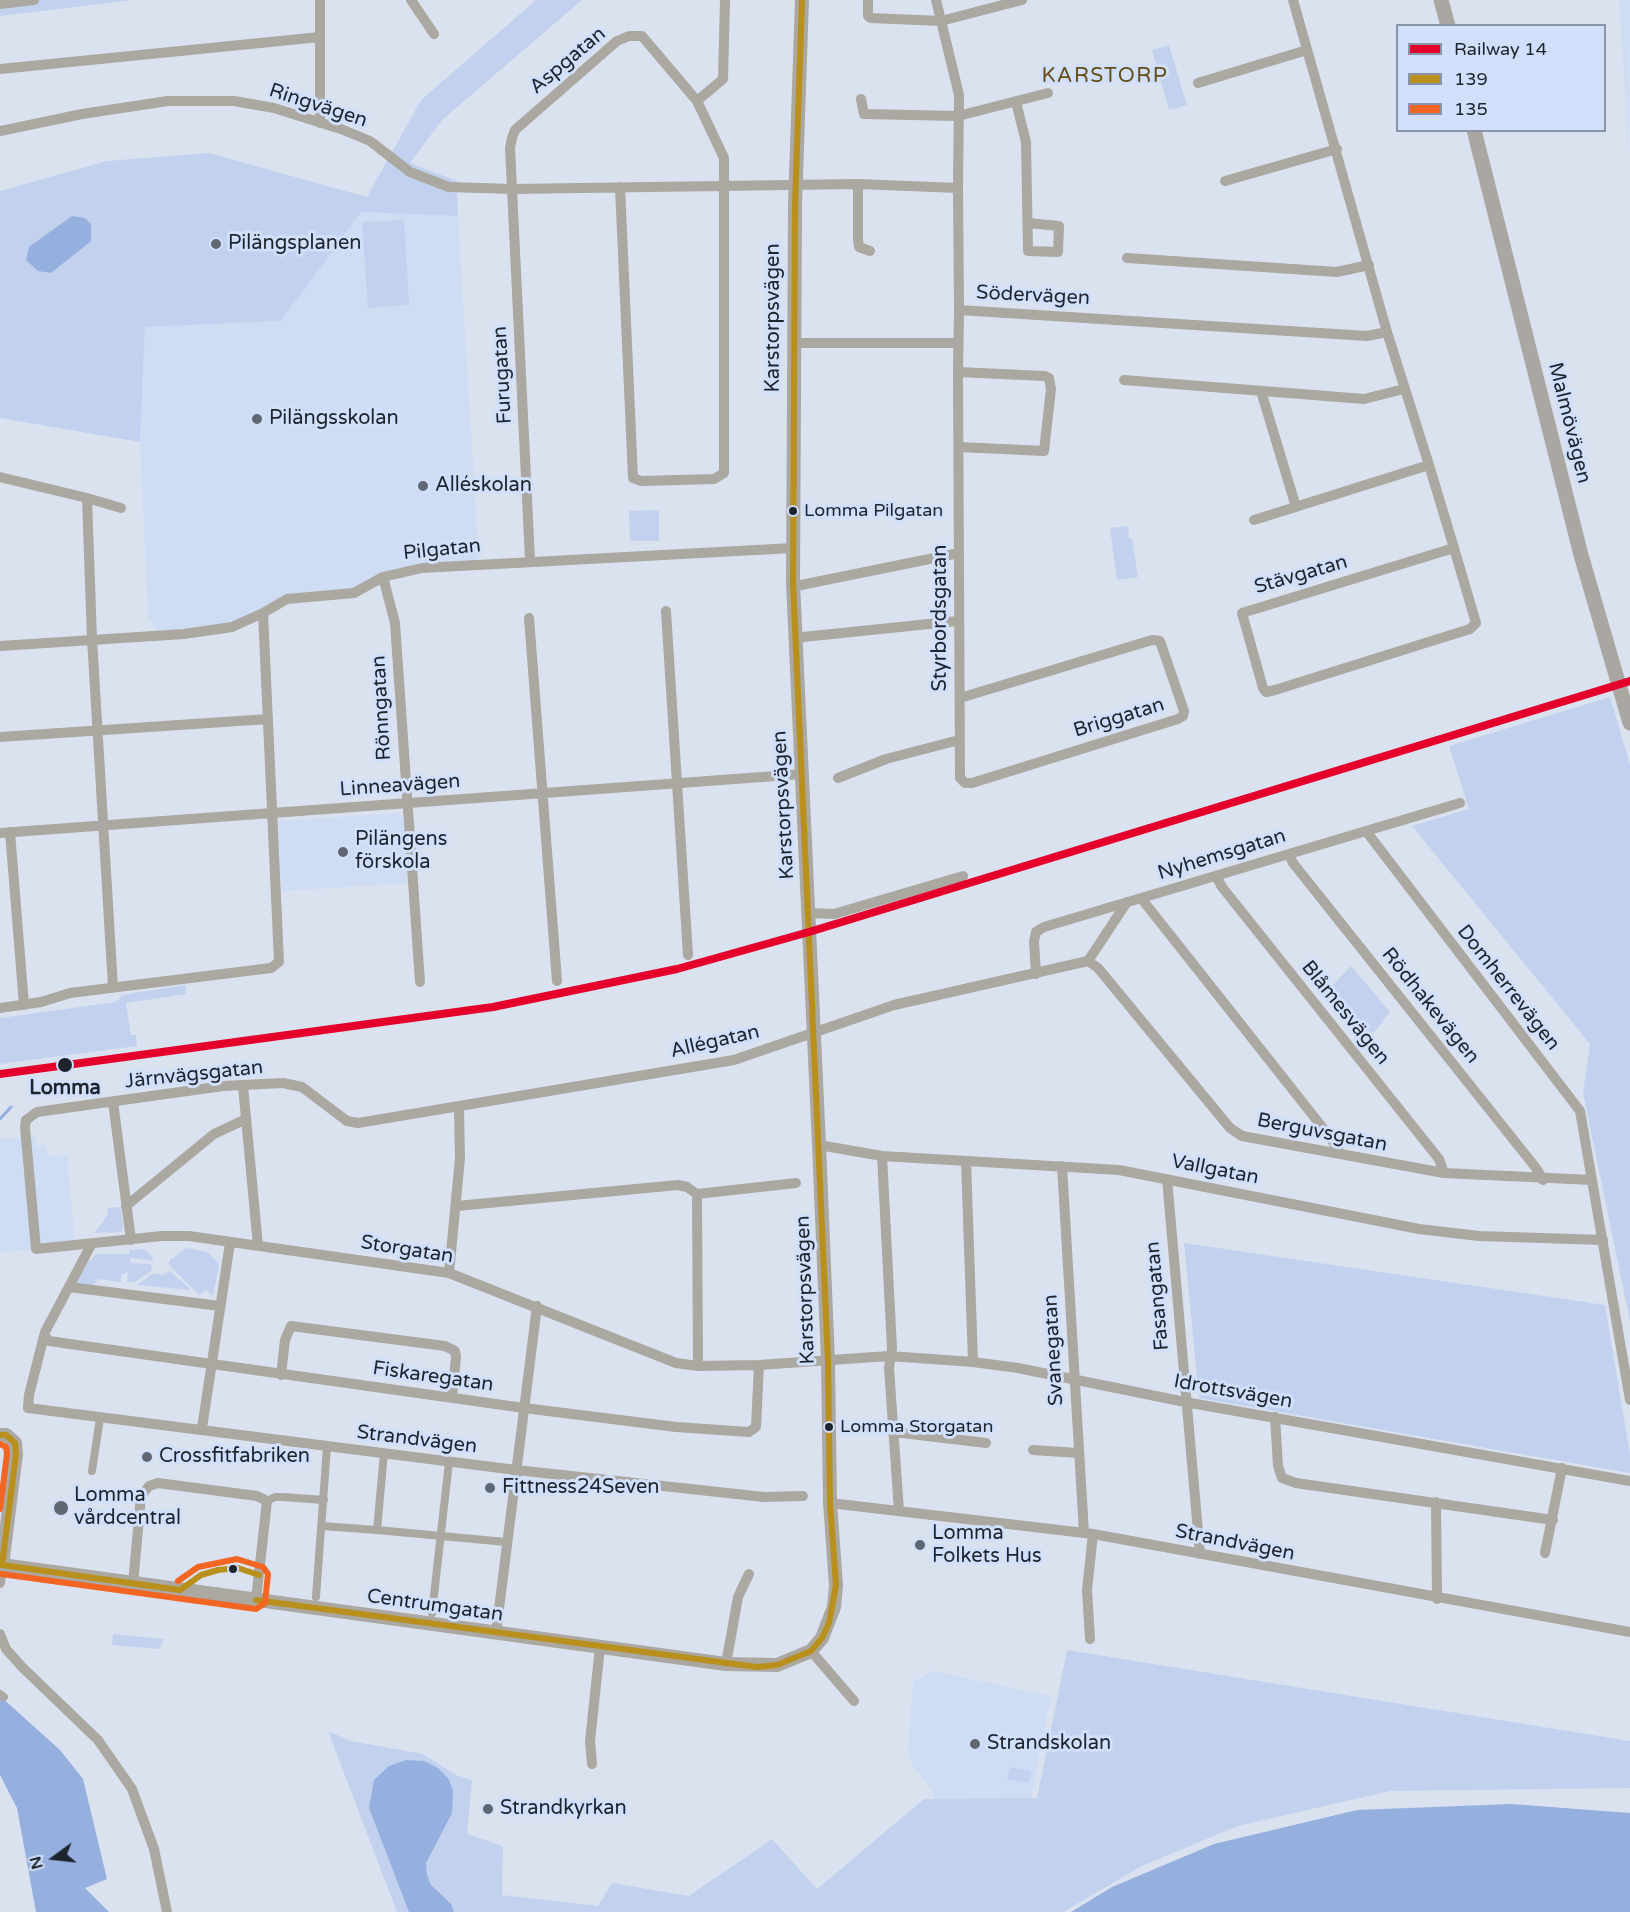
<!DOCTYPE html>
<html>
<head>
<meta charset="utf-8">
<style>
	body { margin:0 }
	#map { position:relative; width:1630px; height:1912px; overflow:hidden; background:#dae2f0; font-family:"Varela Round",sans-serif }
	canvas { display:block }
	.legend { position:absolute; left:1396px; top:24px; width:210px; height:108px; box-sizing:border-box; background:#d0dffa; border:2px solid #8994a8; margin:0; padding:8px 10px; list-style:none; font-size:18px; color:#1e242e }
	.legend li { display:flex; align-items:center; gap:12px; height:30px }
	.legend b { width:30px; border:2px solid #8994a8 }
	.north { position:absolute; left:24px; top:1828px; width:60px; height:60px; -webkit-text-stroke:4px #d0dffa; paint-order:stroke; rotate:255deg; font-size:16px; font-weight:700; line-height:24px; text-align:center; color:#1e242e }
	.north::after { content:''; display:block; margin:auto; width:21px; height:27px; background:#1e242e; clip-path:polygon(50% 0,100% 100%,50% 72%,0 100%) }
</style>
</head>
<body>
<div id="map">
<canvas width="1630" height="1912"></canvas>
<ul class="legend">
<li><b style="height:8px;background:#e4002b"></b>Railway 14</li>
<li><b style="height:8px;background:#b9901c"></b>139</li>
<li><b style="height:8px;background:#f26522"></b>135</li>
</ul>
<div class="north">N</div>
</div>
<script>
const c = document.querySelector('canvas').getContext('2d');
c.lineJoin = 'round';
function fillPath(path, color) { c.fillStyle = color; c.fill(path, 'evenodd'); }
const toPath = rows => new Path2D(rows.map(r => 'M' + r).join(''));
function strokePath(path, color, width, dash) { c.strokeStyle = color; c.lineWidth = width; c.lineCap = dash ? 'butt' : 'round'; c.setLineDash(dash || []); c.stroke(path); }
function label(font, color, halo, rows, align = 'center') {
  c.font = font + ' "Varela Round",sans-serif'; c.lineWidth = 6; c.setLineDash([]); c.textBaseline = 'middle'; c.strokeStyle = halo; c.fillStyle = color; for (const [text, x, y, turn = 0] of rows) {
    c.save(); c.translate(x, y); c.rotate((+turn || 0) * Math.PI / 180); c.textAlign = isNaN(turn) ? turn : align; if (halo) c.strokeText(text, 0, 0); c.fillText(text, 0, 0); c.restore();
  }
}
const built = toPath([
	[1619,0,1630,0,1629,156],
	[361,212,458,216,479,563,422,568,368,586,287,599,239,625,161,635,148,618,140,442,145,327,281,321],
	[399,813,403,818,408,883,282,891,278,821],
	[35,1136,36,1145,46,1145,48,1157,67,1154,75,1246,0,1252,0,1139],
	[933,1671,1051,1696,1029,1808,936,1808,932,1790,913,1766,908,1752,913,1682]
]);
const green = toPath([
	[0,0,133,0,0,16],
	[536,0,582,0,442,120,410,163,457,181,458,216,361,212,281,321,145,327,140,442,0,418,0,191,107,161,209,153,367,197,421,100],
	[1169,45,1187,105,1169,110,1152,50],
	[404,220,409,305,368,308,362,222],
	[659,510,659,541,630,541,629,511],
	[1128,526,1129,538,1132,538,1138,577,1117,580,1110,528],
	[1610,697,1630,765,1630,1321,1583,1093,1590,1044,1412,826,1469,809,1449,746],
	[1351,966,1390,1012,1365,1044,1325,993],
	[186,985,186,994,126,1003,131,1035,136,1035,137,1046,0,1064,0,1018,116,1002,122,995],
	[121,1207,123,1229,121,1232,94,1233,108,1215,107,1208],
	[1184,1243,1605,1305,1630,1454,1630,1473,1199,1398],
	[186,1248,208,1252,219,1264,213,1296,206,1290,199,1295,169,1265,169,1261],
	[144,1249,153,1257,152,1261,130,1258,131,1263,151,1264,152,1270,135,1282,127,1282,128,1272,121,1275,121,1282,99,1279,92,1286,77,1284,76,1280,85,1262,91,1260,96,1254,129,1254,129,1250],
	[170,1271,191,1290,137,1285,154,1273,162,1275],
	[113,1634,164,1639,159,1649,112,1645],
	[1067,1650,1630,1741,1630,1788,1390,1791,1238,1826,1144,1865,1063,1912,397,1912,328,1731,351,1741,423,1754,456,1775,472,1780,467,1834,503,1846,502,1895,598,1906,612,1883,689,1896,772,1839,817,1889,924,1799,1037,1798],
	[1010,1767,1031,1771,1029,1783,1007,1779]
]);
const water = toPath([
	[72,216,85,218,91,224,91,241,51,273,38,271,26,260,29,247],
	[0,1696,60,1750,83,1779,107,1879,85,1888,109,1912,36,1912,17,1808,0,1775],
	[406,1760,424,1761,438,1768,448,1778,453,1790,452,1813,426,1863,427,1875,431,1885,451,1904,454,1912,409,1912,369,1808,374,1780,389,1766],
	[1511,1804,1630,1813,1630,1912,1071,1912,1112,1887,1214,1844,1357,1810]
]);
const stream = toPath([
	[0,1119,11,1107]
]);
const pedestrian = toPath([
	[92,1471,100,1418],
	[267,1501,275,1497,283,1497,324,1500],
	[322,1526,377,1530,384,1453],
	[377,1530,506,1542],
	[316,1597,327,1447],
	[432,1613,449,1462],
	[0,1694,4,1697]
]);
const minor = toPath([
	[320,0,320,123],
	[411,0,434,34],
	[868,0,868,16,871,18,941,21,1022,0],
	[936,0,959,95,958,188],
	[1293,0,1387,332,1429,465,1454,548,1476,623,1470,629,1275,690,1266,692,1263,688,1242,613,1454,548],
	[0,4,34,0],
	[0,69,320,37],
	[1198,83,1307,50],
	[861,99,864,114,958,116,1048,93],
	[697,101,723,79,725,0],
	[1016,102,1026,142,1028,251,1058,252,1059,226,1028,223],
	[0,131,82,114,168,101,234,101,274,108,341,129,370,141,410,172,449,187,512,189,858,184,958,188,959,310,1367,336,1387,332],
	[1225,181,1337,149],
	[858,184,858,239,859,247,870,251],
	[1127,258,1337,272,1369,265],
	[959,310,958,372,960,778,965,783,972,783,1178,719,1183,716,1184,711,1160,641,1152,640,960,698],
	[801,343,958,343],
	[958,372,1045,376,1049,378,1051,389,1044,451,959,447],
	[1124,380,1364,399,1404,389],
	[1261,391,1296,507],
	[0,477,87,498,92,639,113,987],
	[87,498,121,508],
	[1254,520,1429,465],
	[530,560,510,148,512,138,515,130,617,41,629,36,642,36,697,101,724,158,724,473,714,479,641,481,633,478,620,187],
	[383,577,395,623,420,982],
	[801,585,959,553],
	[666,611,688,955],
	[529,618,557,981],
	[803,637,958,621],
	[0,646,184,634,232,627,263,613,287,599,354,593,383,577,422,568,793,548],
	[0,737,268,719],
	[838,778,886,759,959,740],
	[1366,831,1580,1111,1630,1400],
	[10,832,24,1005],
	[0,833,803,774],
	[1289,854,1293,863,1536,1168,1543,1180],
	[1216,876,1222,887,1439,1159,1444,1173],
	[1141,898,1330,1137,1340,1153],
	[1127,902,1088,961,894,1005,734,1060,358,1123,347,1121,302,1087,283,1083,223,1086,37,1112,26,1120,25,1127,36,1249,162,1236,189,1236,449,1273,676,1363,698,1366,759,1365,889,1356,973,1362,1018,1368,1185,1402,1630,1481],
	[809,913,834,914,963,876],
	[1088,961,1098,968,1230,1128,1242,1136,1444,1173,1592,1180],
	[1036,974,1034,941,1036,932,1044,927,1460,803],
	[0,1008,41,1002,70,993,271,968,279,962,263,613],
	[243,1086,258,1246],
	[113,1102,131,1240],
	[819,1145,882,1156,1119,1170,1419,1229,1479,1236,1603,1240],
	[882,1156,892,1348,889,1368,899,1511],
	[966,1161,973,1362],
	[1062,1166,1084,1533],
	[1167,1179,1200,1554],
	[697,1194,698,1366],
	[126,1206,214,1134,246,1119],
	[457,1206,678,1185,687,1187,697,1194,796,1183],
	[91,1245,45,1332,29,1395,28,1408,516,1470,764,1497,803,1496],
	[449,1273,460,1158,459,1108],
	[69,1287,220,1306],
	[45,1336,49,1341,524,1408,676,1427,749,1432,756,1427,759,1365],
	[281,1375,285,1340,291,1326,445,1346,455,1351,456,1357,452,1397],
	[1275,1417,1278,1466,1282,1478,1296,1483,1553,1520],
	[202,1428,230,1243],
	[894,1432,986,1443],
	[1033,1450,1078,1453],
	[1436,1502,1437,1599],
	[830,1503,1093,1534,1630,1632],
	[1545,1553,1562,1468],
	[0,1583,2,1565],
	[133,1584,141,1496,149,1486,158,1483,257,1496,267,1501,256,1600],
	[496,1633,537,1306],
	[0,1634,6,1649,22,1667,98,1740,132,1789,154,1849,167,1912],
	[1090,1639,1087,1590,1093,1534],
	[811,1651,854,1701],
	[726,1664,738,1597,749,1574],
	[592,1764,590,1741,600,1647]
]);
const tertiary = toPath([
	[0,1435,6,1435,15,1443,16,1454,2,1565,726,1664,777,1665,811,1651,822,1638,834,1607,836,1585,830,1503,828,1361,819,1145,793,583,795,205,802,0]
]);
const secondary = toPath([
	[1441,0,1448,26],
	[1474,130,1581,555,1630,723]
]);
const bus1 = toPath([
	[0,1435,6,1435,15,1443,16,1454,2,1565],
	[2,1565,180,1590],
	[180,1590,201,1575,218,1570,238,1568,259,1575],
	[256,1600,757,1667,777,1665,811,1651,822,1638,829,1623,836,1585,830,1503,828,1361,793,583,795,205,802,0]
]);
const bus2 = toPath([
	[0,1444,6,1447,7,1454,0,1509],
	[1,1574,256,1609,265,1603,268,1574,263,1567,237,1559,198,1567,178,1581]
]);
const rail1 = toPath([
	[0,1074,493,1007,677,969,809,932,1630,681]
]);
const markers = [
	[216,244,6,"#606672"],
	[257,419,6,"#606672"],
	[423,486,6,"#606672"],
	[793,511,5,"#1e242e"],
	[343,852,6,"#606672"],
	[65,1065,8,"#1e242e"],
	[829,1427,5,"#1e242e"],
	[147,1457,6,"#606672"],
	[490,1488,6,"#606672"],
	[61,1508,8,"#606672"],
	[920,1545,6,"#606672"],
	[233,1569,5,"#1e242e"],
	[975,1744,6,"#606672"],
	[488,1809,6,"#606672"]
];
const busNames = [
	["Lomma Pilgatan",804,511],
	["Lomma Storgatan",840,1427]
];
const streetNames = [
	["Aspgatan",568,61,-40],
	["Ringvägen",318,106,18],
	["Södervägen",1033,296,3],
	["Karstorpsvägen",774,318,-90],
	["Furugatan",503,375,-93],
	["Malmövägen",1569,423,76],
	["Pilgatan",442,550,-6],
	["Stävgatan",1301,575,-16],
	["Styrbordsgatan",941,618,-90],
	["Rönngatan",382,708,-93],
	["Briggatan",1119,718,-17],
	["Linneavägen",400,786,-4],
	["Karstorpsvägen",784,805,-93],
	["Nyhemsgatan",1222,855,-17],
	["Domherrevägen",1508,988,52],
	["Rödhakevägen",1430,1006,51],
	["Blåmesvägen",1345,1013,51],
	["Allégatan",715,1042,-13],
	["Järnvägsgatan",194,1075,-6],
	["Berguvsgatan",1322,1133,11],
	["Vallgatan",1215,1170,11],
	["Storgatan",407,1250,9],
	["Karstorpsvägen",806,1290,-92],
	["Fasangatan",1158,1296,-95],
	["Svanegatan",1054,1350,-93],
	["Fiskaregatan",433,1377,8],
	["Idrottsvägen",1233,1392,10],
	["Strandvägen",417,1440,7],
	["Strandvägen",1235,1543,11],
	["Centrumgatan",435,1606,8]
];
const poiNames = [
	["Pilängsplanen",228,244],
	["Pilängsskolan",269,419],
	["Alléskolan",435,486],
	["Pilängens",355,840],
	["förskola",355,863],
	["Crossfitfabriken",159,1457],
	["Fittness24Seven",502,1488],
	["Lomma",74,1496],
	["vårdcentral",74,1519],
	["Lomma",932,1534],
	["Folkets Hus",932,1557],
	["Strandskolan",987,1744],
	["Strandkyrkan",500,1809]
];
const stopNames = [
	["Lomma",65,1089]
];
const neighbourhoodNames = [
	["KARSTORP",1105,76]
];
fillPath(built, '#cedcf4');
fillPath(green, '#c2d2ee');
fillPath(water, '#95afde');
strokePath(stream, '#95afde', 3);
strokePath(pedestrian, '#aba7a1', 8);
strokePath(minor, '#aba7a1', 10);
strokePath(tertiary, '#aba7a1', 14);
strokePath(secondary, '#aaa6a2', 15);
strokePath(bus1, '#b9901c', 6);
strokePath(bus2, '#f26522', 6);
strokePath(rail1, '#e4002b', 8);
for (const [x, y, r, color] of markers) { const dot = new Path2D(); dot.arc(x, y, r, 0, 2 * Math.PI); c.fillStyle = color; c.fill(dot); strokePath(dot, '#d0dffa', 2); }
label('18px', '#1e242e', '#d0dffa', busNames, 'left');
label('20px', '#1e242e', '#d0dffa', streetNames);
label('20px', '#1e242e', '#d0dffa', poiNames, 'left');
label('bold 20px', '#1e242e', '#d0dffa', stopNames);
c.letterSpacing = '1.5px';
label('21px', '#664b12', '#d0dffa', neighbourhoodNames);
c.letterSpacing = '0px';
</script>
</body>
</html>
